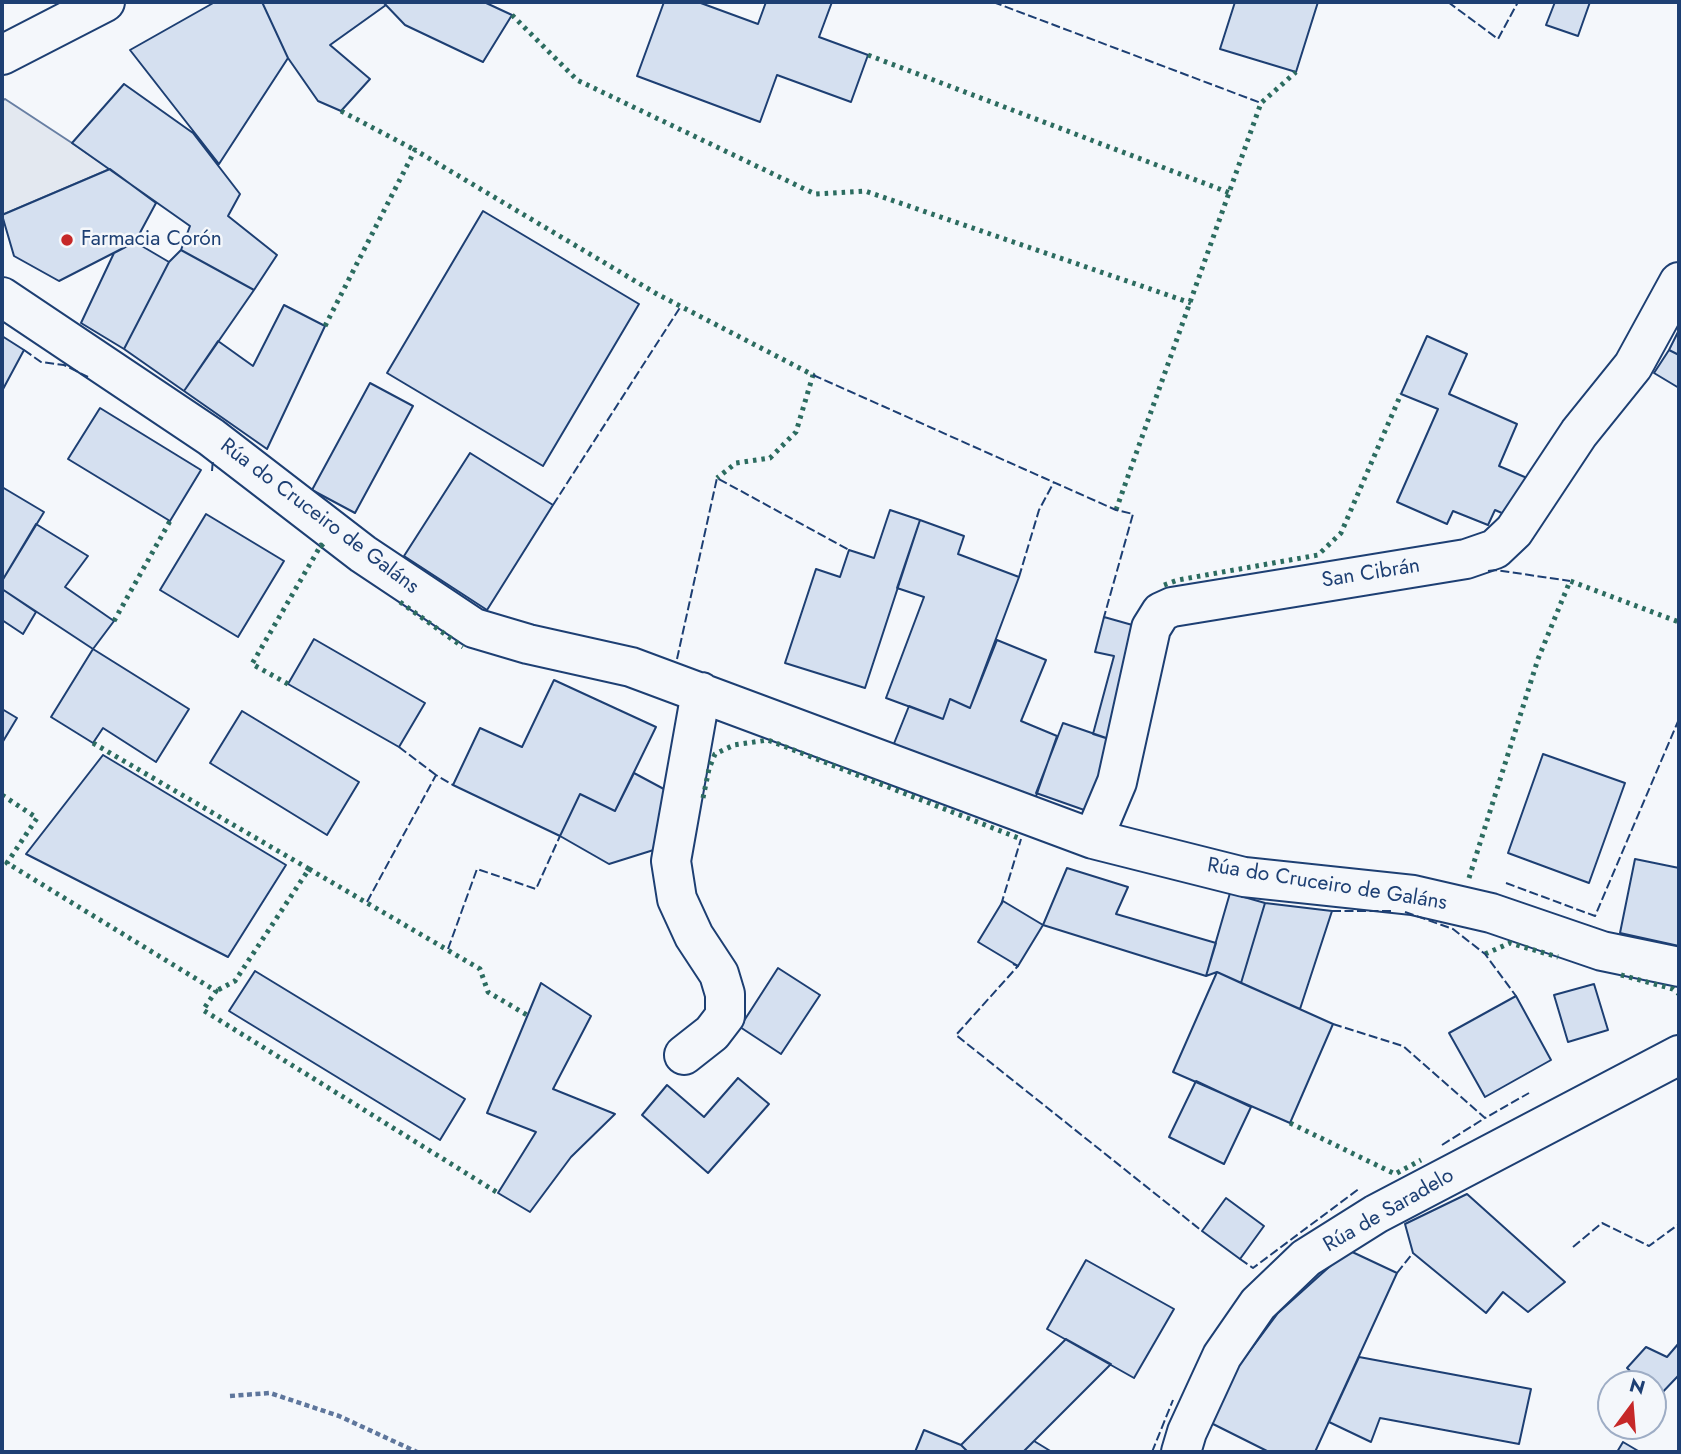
<!DOCTYPE html>
<html>
<head>
<meta charset="utf-8">
<style>
	body { margin:0 }
	#map { position:relative; width:1681px; height:1454px; overflow:hidden; background:#f4f7fb; font-family:Jost,sans-serif }
	canvas { display:block }
	.frame { position:absolute; inset:0; border:4px solid #1d3f73; pointer-events:none }
	.north { position:absolute; left:1597px; top:1370px; width:70px; height:70px; box-sizing:border-box; background:#f4f7fb; border:2px solid #9eadc5; border-radius:50%; rotate:16deg; font-size:19px; font-weight:700; line-height:28px; text-align:center; color:#1d3f73 }
	.north::after { content:''; display:block; margin:auto; width:24px; height:32px; background:#c62828; clip-path:polygon(50% 0,100% 100%,50% 72%,0 100%) }
</style>
</head>
<body>
<div id="map">
<canvas width="1681" height="1454"></canvas>
<div class="frame"></div>
<div class="north">N</div>
</div>
<script>
const c = document.querySelector('canvas').getContext('2d');
c.lineJoin = 'round';
function fillPath(path, color) { c.fillStyle = color; c.fill(path, 'evenodd'); }
const toPath = rows => new Path2D(rows.map(r => 'M' + r).join(''));
function strokePath(path, color, width, dash) { c.strokeStyle = color; c.lineWidth = width; c.lineCap = dash ? 'butt' : 'round'; c.setLineDash(dash || []); c.stroke(path); }
function label(font, color, halo, rows, align = 'center') {
  c.font = font + ' Jost,sans-serif'; c.lineWidth = 5; c.setLineDash([]); c.textBaseline = 'middle'; c.strokeStyle = halo; c.fillStyle = color; for (const [text, x, y, turn = 0] of rows) {
    c.save(); c.translate(x, y); c.rotate((+turn || 0) * Math.PI / 180); c.textAlign = isNaN(turn) ? turn : align; if (halo) c.strokeText(text, 0, 0); c.fillText(text, 0, 0); c.restore();
  }
}
const parking = toPath([
	[5,99,72,143,110,169,2,215,2,101,5,99]
]);
const building = toPath([
	[215,2,262,2,288,58,219,164,130,50,215,2],
	[262,2,383,2,386,5,330,45,370,79,341,111,318,101,288,58,262,2],
	[383,2,484,2,512,15,483,62,405,25,383,2],
	[664,2,698,2,758,24,766,2,832,2,819,37,868,55,851,102,777,75,760,122,637,76,664,2],
	[1235,2,1318,2,1296,72,1220,49,1235,2],
	[1555,2,1590,2,1578,36,1546,25,1555,2],
	[124,84,193,133,240,194,228,216,277,255,254,290,181,250,190,226,72,143,124,84],
	[110,169,156,203,135,242,59,281,14,256,2,215,110,169],
	[483,211,639,304,543,466,387,373,483,211],
	[135,242,169,262,124,349,81,323,114,253,135,242],
	[181,250,254,290,184,391,124,349,169,262,181,250],
	[284,305,325,326,267,449,184,391,218,341,253,366,284,305],
	[1679,330,1679,355,1669,350,1679,330],
	[2,336,24,350,2,391,2,336],
	[1427,336,1467,354,1449,394,1517,424,1499,466,1527,478,1511,517,1495,510,1488,525,1453,511,1447,524,1397,502,1438,409,1401,394,1427,336],
	[1669,350,1679,355,1679,388,1654,373,1669,350],
	[370,383,413,406,355,513,312,490,370,383],
	[100,408,201,470,170,521,68,459,100,408],
	[470,453,553,505,487,610,404,556,470,453],
	[2,487,44,512,2,581,2,487],
	[890,510,920,520,865,688,785,663,816,569,840,577,849,550,874,558,890,510],
	[206,514,284,561,238,637,160,590,206,514],
	[920,520,964,536,958,554,1019,577,970,708,950,699,943,719,886,698,924,597,897,588,920,520],
	[36,524,88,556,65,587,114,621,93,649,2,589,2,581,36,524],
	[2,589,36,612,23,634,2,620,2,589],
	[1104,617,1143,628,1112,740,1093,734,1114,656,1095,652,1104,617],
	[314,639,425,703,399,747,288,684,314,639],
	[997,640,1046,660,1021,721,1057,736,1034,802,893,746,909,706,943,719,950,699,970,708,997,640],
	[93,649,189,709,156,762,103,728,93,743,51,717,93,649],
	[554,680,656,727,615,811,580,794,560,836,453,785,480,728,522,747,554,680],
	[2,709,17,718,2,743,2,709],
	[242,711,359,782,327,835,210,763,242,711],
	[1063,723,1112,740,1087,811,1036,793,1063,723],
	[1543,754,1625,783,1589,883,1508,853,1543,754],
	[103,755,286,865,228,957,26,854,103,755],
	[634,773,675,795,660,848,609,864,560,836,580,794,615,811,634,773],
	[1635,859,1679,868,1679,946,1620,933,1635,859],
	[1067,868,1128,887,1116,914,1216,943,1206,976,1043,925,1067,868],
	[1230,893,1265,903,1241,983,1217,972,1206,976,1230,893],
	[1003,901,1043,925,1018,966,978,942,1003,901],
	[1265,903,1332,911,1300,1009,1241,983,1265,903],
	[778,968,820,995,781,1054,740,1027,778,968],
	[255,971,465,1099,440,1140,229,1011,255,971],
	[1217,972,1333,1024,1290,1123,1173,1072,1217,972],
	[541,983,591,1016,553,1089,615,1114,571,1157,530,1212,498,1193,536,1132,487,1113,541,983],
	[1594,984,1608,1030,1568,1042,1554,995,1594,984],
	[1516,996,1551,1060,1485,1097,1449,1033,1516,996],
	[738,1078,769,1104,708,1173,642,1115,667,1085,704,1117,738,1078],
	[1196,1081,1251,1107,1224,1164,1169,1137,1196,1081],
	[1467,1194,1565,1282,1528,1312,1503,1292,1486,1313,1413,1253,1405,1224,1467,1194],
	[1226,1198,1264,1226,1240,1259,1202,1231,1226,1198],
	[1348,1250,1397,1273,1315,1452,1269,1452,1211,1423,1231,1376,1278,1313,1348,1250],
	[1086,1260,1174,1309,1134,1378,1047,1329,1086,1260],
	[1066,1339,1111,1364,1023,1452,968,1452,961,1445,1066,1339],
	[1679,1343,1679,1377,1678,1376,1658,1397,1653,1392,1653,1384,1644,1384,1627,1368,1646,1347,1667,1357,1679,1343],
	[1359,1357,1531,1389,1519,1444,1380,1418,1371,1442,1329,1422,1359,1357],
	[924,1430,961,1445,968,1452,915,1452,924,1430],
	[1034,1441,1052,1452,1023,1452,1034,1441],
	[1623,1442,1640,1452,1617,1452,1623,1442]
]);
const path = toPath([
	[230,1396,270,1393,339,1416,417,1452]
]);
const minor = toPath([
	[2,297,211,437,363,554,474,628,528,644,631,667,1093,839,1244,877,1413,895,1491,913,1602,951,1679,967],
	[1093,839,1117,782,1151,628,1161,612,1172,607,1466,559,1495,549,1514,531,1579,433,1633,366,1679,282],
	[684,1055,712,1033,725,1016,725,994,719,974,694,936,677,899,671,861,701,692],
	[1181,1452,1187,1432,1222,1356,1258,1304,1306,1258,1376,1214,1679,1055]
]);
const major = toPath([
	[2,55,105,2]
]);
const hedge = toPath([
	[512,15,577,80,815,194,865,191,1191,303],
	[868,55,1230,193],
	[341,111,415,150],
	[325,326,415,150,657,294,813,375,796,432,770,458,736,463,717,478],
	[1116,510,1261,103,1296,72],
	[1164,585,1178,580,1318,555,1341,533,1401,394],
	[400,602,463,647],
	[114,621,170,521],
	[288,684,252,664,321,545,324,548],
	[93,743,309,869,235,981,216,991],
	[2,795,37,818,7,863,216,991,203,1010,498,1193],
	[703,798,709,769,715,754,734,745,768,740,1021,839],
	[309,869,480,969,488,992,527,1015],
	[1469,878,1538,659,1570,581,1679,622],
	[1485,954,1510,943,1558,957],
	[1621,975,1673,989,1679,994],
	[1290,1123,1395,1174,1421,1160]
]);
const fence = toPath([
	[993,2,1261,103],
	[1448,2,1498,39,1518,2],
	[24,350,41,362,64,365,88,377],
	[813,375,1116,510,1133,514,1104,617],
	[212,471,213,459],
	[553,505,681,306],
	[1488,571,1496,570,1570,581],
	[1019,577,1039,510,1054,482],
	[677,659,717,478,849,550],
	[399,747,436,775],
	[1506,883,1595,916,1679,719],
	[367,902,436,775,453,785],
	[1001,905,1021,839],
	[1332,911,1392,911],
	[1405,912,1453,929,1485,954,1516,996],
	[448,949,477,869,536,889,560,836],
	[1013,964,1018,966,956,1035,1202,1231],
	[1333,1024,1403,1046,1485,1118,1529,1093],
	[1442,1145,1485,1118],
	[1573,1247,1602,1223,1649,1246,1679,1224],
	[1240,1259,1253,1268,1360,1188],
	[1397,1273,1413,1253],
	[1152,1452,1173,1400]
]);
const markers = [
	[67,240,7,"#c62828"]
];
const poiNames = [
	["Farmacia Corón",81,240]
];
const streetNames = [
	["Rúa do Cruceiro de Galáns",319,517,37],
	["San Cibrán",1371,574,-9],
	["Rúa do Cruceiro de Galáns",1327,885,9],
	["Rúa de Saradelo",1389,1211,-30]
];
fillPath(parking, '#e3e8f0');
strokePath(parking, '#687fa3', 2);
fillPath(building, '#d5e0f0');
strokePath(building, '#1d3f73', 2);
strokePath(minor, '#1d3f73', 42);
strokePath(major, '#1d3f73', 42);
strokePath(path, '#5e769c', 4.5, [5, 3.5]);
strokePath(minor, '#f4f7fb', 38);
strokePath(major, '#f4f7fb', 38);
strokePath(hedge, '#2c6c60', 5, [3.5, 5]);
strokePath(fence, '#1d3f73', 2, [9, 3.5]);
for (const [x, y, r, color] of markers) { const dot = new Path2D(); dot.arc(x, y, r, 0, 2 * Math.PI); c.fillStyle = color; c.fill(dot); strokePath(dot, '#f4f7fb', 2.5); }
label('21px', '#1d3f73', '#f4f7fb', poiNames, 'left');
label('21px', '#1d3f73', '#f4f7fb', streetNames);
</script>
</body>
</html>
